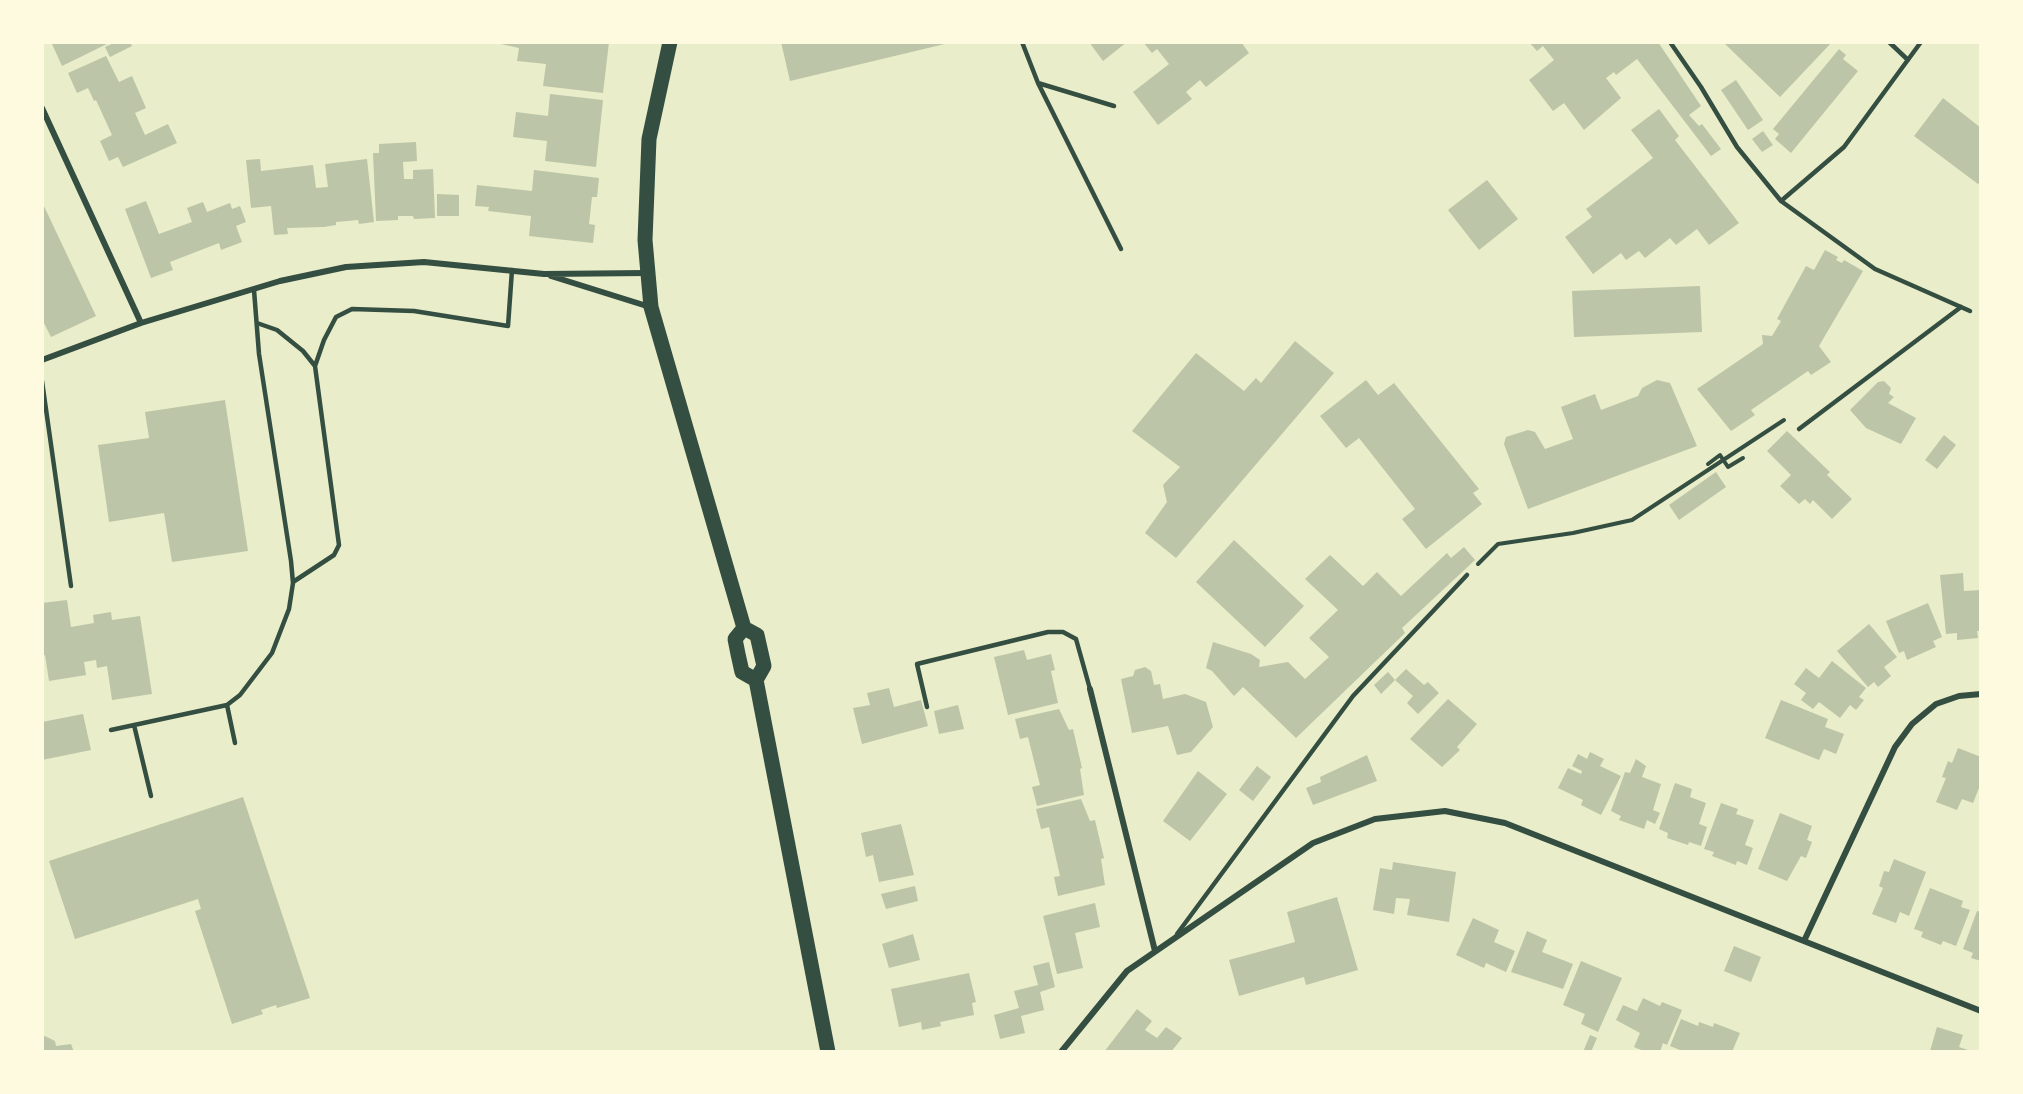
<!DOCTYPE html>
<html>
<head>
<meta charset="utf-8">
<style>
	body { margin:0 }
	#map { position:relative; width:2023px; height:1094px; overflow:hidden; background:#e9edc9; font-family:"Titillium Web",sans-serif }
	canvas { display:block }
	.frame { position:absolute; inset:0; border:44px solid #fefae0; pointer-events:none }
</style>
</head>
<body>
<div id="map">
<canvas width="2023" height="1094"></canvas>
<div class="frame"></div>
</div>
<script>
const c = document.querySelector('canvas').getContext('2d');
c.lineJoin = 'round';
function fillPath(path, color) { c.fillStyle = color; c.fill(path, 'evenodd'); }
const toPath = rows => new Path2D(rows.map(r => 'M' + r).join(''));
function strokePath(path, color, width, dash) { c.strokeStyle = color; c.lineWidth = width; c.lineCap = dash ? 'butt' : 'round'; c.setLineDash(dash || []); c.stroke(path); }
const building = toPath([
	[55,42,111,42,62,66,52,44],
	[116,42,130,42,132,46,110,57,105,47],
	[492,42,609,42,603,93,543,86,546,64,517,61,519,48],
	[781,42,949,42,949,43,790,81],
	[1089,42,1127,42,1103,61],
	[1143,42,1241,42,1249,53,1206,87,1200,80,1186,92,1192,99,1158,125,1133,92,1169,64,1157,49,1152,53],
	[1529,42,1658,42,1701,106,1689,115,1699,126,1702,124,1721,149,1711,156,1637,59,1616,75,1614,72,1606,78,1621,98,1584,130,1564,103,1553,111,1529,80,1554,60,1543,46,1537,51],
	[1723,42,1832,42,1780,97],
	[1839,49,1846,55,1843,59,1858,71,1791,153,1775,139,1779,134,1773,129],
	[106,56,119,82,132,76,146,108,135,113,145,135,168,124,177,143,123,167,118,157,109,161,100,141,112,135,96,100,94,101,88,88,77,93,68,73],
	[1736,80,1763,120,1748,130,1721,90],
	[550,94,603,100,596,167,545,161,547,141,513,137,516,112,548,116],
	[1943,98,1981,128,1981,181,1978,184,1914,136],
	[1659,109,1679,136,1675,140,1739,223,1709,245,1697,229,1676,245,1670,238,1645,258,1639,251,1626,260,1621,253,1593,274,1565,237,1592,217,1586,209,1653,158,1631,130],
	[1763,131,1773,145,1762,152,1752,139],
	[416,142,417,161,403,162,404,179,413,179,413,170,433,169,435,218,414,219,413,216,398,216,398,220,376,221,373,153,379,153,379,144],
	[260,159,261,171,313,165,316,188,328,187,325,164,367,159,374,222,359,224,358,220,336,222,336,225,324,227,287,228,288,234,274,235,271,206,251,208,246,160],
	[534,170,599,178,597,197,592,197,589,224,595,225,593,243,529,236,531,216,488,211,489,207,475,206,477,185,532,191],
	[1487,180,1518,219,1479,250,1448,210],
	[437,194,459,195,459,216,437,216],
	[146,201,159,234,192,222,187,208,203,202,207,212,230,203,232,209,240,206,246,222,236,226,242,242,221,250,219,243,170,262,173,270,151,278,125,209],
	[42,202,96,316,51,337,42,319],
	[1825,250,1838,257,1836,260,1842,263,1844,260,1863,271,1819,346,1831,362,1811,375,1808,371,1751,410,1755,415,1731,431,1697,389,1763,344,1762,335,1772,336,1781,321,1777,319,1806,266,1814,270],
	[1700,286,1702,332,1574,337,1572,291],
	[1295,341,1334,373,1176,558,1145,533,1167,502,1163,485,1180,467,1132,431,1196,353,1244,391,1256,378,1261,383],
	[1366,380,1378,395,1394,383,1479,489,1473,493,1482,504,1426,549,1402,519,1415,509,1359,438,1346,448,1320,416],
	[1657,380,1670,383,1697,446,1528,509,1504,444,1506,437,1528,430,1535,432,1545,449,1573,439,1561,407,1595,394,1601,410,1638,396,1642,388],
	[1884,381,1891,388,1889,394,1894,397,1888,403,1916,418,1901,444,1866,428,1850,410,1878,382],
	[225,400,248,551,172,562,164,513,109,522,98,445,149,438,145,412],
	[1787,431,1830,472,1827,475,1852,499,1832,519,1813,500,1810,504,1805,499,1799,504,1780,486,1791,475,1767,451],
	[1944,435,1956,445,1937,469,1925,460],
	[1716,472,1726,487,1679,520,1669,505],
	[1234,540,1304,606,1265,647,1196,582],
	[1464,547,1475,560,1402,628,1405,633,1296,738,1243,687,1234,696,1212,671,1206,668,1213,642,1251,654,1260,660,1259,667,1288,662,1305,679,1329,657,1309,638,1338,610,1305,579,1330,555,1363,586,1377,572,1401,596,1447,553,1451,558],
	[1963,573,1964,591,1981,590,1981,631,1977,631,1978,638,1957,640,1957,633,1946,634,1940,575],
	[67,600,71,627,94,623,93,615,111,612,112,620,140,616,152,694,112,700,107,666,97,668,96,660,84,662,86,675,49,681,45,655,42,656,42,603],
	[1928,603,1942,637,1933,641,1936,647,1907,660,1904,651,1899,653,1886,621],
	[1869,624,1897,657,1884,667,1891,676,1878,687,1874,682,1868,687,1837,651],
	[1024,650,1027,660,1051,654,1055,670,1051,671,1058,703,1008,715,994,657],
	[1832,661,1866,688,1859,697,1864,700,1856,710,1850,705,1840,718,1819,702,1813,709,1801,700,1806,693,1794,684,1806,668,1819,678],
	[1145,667,1151,671,1154,685,1160,684,1163,699,1185,694,1206,702,1213,727,1191,752,1177,755,1168,726,1132,733,1121,679,1133,676,1135,670],
	[1406,669,1424,685,1428,682,1439,693,1418,714,1407,703,1413,696,1395,680,1381,694,1374,685,1388,672,1395,680],
	[889,688,894,707,921,700,928,726,862,744,853,708,870,705,867,693],
	[1448,699,1477,724,1457,747,1460,750,1442,767,1410,739],
	[1781,700,1828,719,1825,727,1844,734,1836,754,1824,749,1819,760,1765,738],
	[958,705,964,729,939,734,934,711],
	[1059,709,1069,730,1073,729,1082,768,1080,769,1084,795,1037,806,1032,787,1040,785,1028,737,1020,739,1015,719],
	[83,714,91,750,42,760,42,722],
	[1958,748,1981,757,1981,783,1973,803,1962,799,1957,810,1936,802,1946,778,1942,777,1948,761,1952,763],
	[1590,752,1604,759,1600,766,1621,776,1601,815,1581,805,1583,800,1558,788,1568,768,1581,774,1582,771,1572,766,1578,754,1587,759],
	[1367,755,1377,781,1313,805,1306,788,1321,782,1320,777],
	[1636,759,1646,766,1642,777,1661,784,1653,810,1660,813,1655,824,1647,820,1644,829,1619,820,1621,816,1611,811,1625,772,1630,773],
	[1257,766,1271,777,1253,801,1239,790],
	[1198,771,1227,794,1190,841,1163,821],
	[1675,783,1692,789,1690,797,1706,803,1699,824,1707,827,1701,846,1689,842,1688,845,1667,838,1668,833,1659,829],
	[243,797,310,998,277,1008,276,1005,261,1010,263,1014,232,1024,195,911,201,909,198,899,75,939,49,861],
	[1081,799,1090,821,1095,820,1104,858,1101,859,1105,885,1058,896,1054,877,1060,876,1049,827,1041,829,1036,809],
	[1721,803,1738,809,1736,814,1754,820,1745,845,1753,848,1747,865,1737,861,1736,865,1712,856,1714,852,1704,849],
	[1780,813,1812,826,1807,840,1812,842,1806,858,1801,856,1787,881,1758,869],
	[901,824,914,875,879,882,873,855,866,857,861,833],
	[1894,859,1926,872,1909,916,1900,912,1896,923,1872,914,1883,888,1879,886,1884,871,1889,872],
	[1393,862,1456,872,1449,922,1407,915,1410,899,1396,898,1394,914,1373,910,1380,868,1392,870],
	[915,886,918,901,886,909,881,894],
	[1930,888,1963,901,1961,907,1970,910,1956,946,1943,941,1941,945,1921,937,1923,932,1914,929],
	[1337,897,1358,970,1306,985,1304,977,1239,996,1229,960,1295,942,1287,912],
	[1095,903,1100,927,1075,933,1083,968,1057,974,1043,916],
	[1977,911,1981,912,1981,961,1971,958,1973,953,1963,949],
	[1473,918,1499,930,1494,942,1515,951,1506,972,1486,963,1484,968,1456,955],
	[1527,931,1547,940,1542,952,1573,964,1563,989,1511,972],
	[913,934,920,960,889,968,882,944],
	[1734,946,1761,957,1751,982,1724,971],
	[1581,961,1622,978,1598,1032,1581,1024,1585,1014,1563,1005],
	[1049,962,1055,987,1040,992,1044,1010,1021,1016,1025,1033,1000,1039,994,1015,1019,1008,1014,991,1038,985,1033,966],
	[969,973,976,1002,972,1003,974,1015,940,1022,941,1026,922,1030,921,1022,899,1027,891,989],
	[1643,998,1660,1006,1662,1002,1682,1010,1667,1045,1663,1043,1660,1052,1646,1052,1634,1047,1640,1033,1616,1020,1623,1005,1637,1011],
	[1137,1009,1152,1021,1145,1030,1157,1038,1166,1027,1182,1038,1171,1052,1104,1052],
	[1681,1019,1698,1026,1699,1022,1713,1027,1714,1023,1740,1033,1732,1052,1685,1052,1670,1046],
	[1937,1027,1963,1035,1959,1047,1974,1052,1930,1051],
	[1590,1035,1597,1038,1591,1052,1583,1052],
	[45,1036,55,1041,56,1046,71,1044,74,1052,42,1052,42,1037]
]);
const path = toPath([
	[1708,464,1720,455,1728,467,1743,458],
	[1478,564,1498,544,1573,533,1632,520,1784,420]
]);
const service = toPath([
	[1022,42,1038,83,1121,249],
	[1670,42,1701,87,1737,147,1781,201,1875,269,1970,311],
	[1889,42,1908,60],
	[1038,83,1114,106],
	[1781,201,1844,147,1921,42],
	[257,323,277,330,303,351,315,366,339,545,334,555,293,582],
	[315,366,324,340,336,317,352,309,414,311,508,326,512,270],
	[42,381,71,586],
	[1799,429,1961,307],
	[227,705,235,743],
	[927,707,917,664,1048,632,1063,632,1076,639,1090,689],
	[134,725,151,796],
	[111,730,227,705,240,695,272,653,289,609,293,583,291,561,259,354,254,290],
	[1177,934,1353,696,1467,575]
]);
const minor = toPath([
	[42,108,141,323],
	[551,276,650,307],
	[42,360,141,323,280,281,346,267,424,262,544,274,647,273],
	[1090,689,1155,951],
	[1804,941,1895,747,1912,724,1936,704,1959,696,1981,694],
	[1061,1052,1127,971,1313,843,1375,819,1445,811,1505,823,1981,1011]
]);
const primary = toPath([
	[670,42,649,139,645,240,651,307,744,628,757,635,764,666,756,680,828,1052],
	[744,628,735,639,738,654,742,672,756,680]
]);
fillPath(building, '#bcc5a7');
strokePath(path, '#344e41', 4);
strokePath(service, '#344e41', 4.5);
strokePath(minor, '#344e41', 6);
strokePath(primary, '#344e41', 15);
</script>
</body>
</html>
